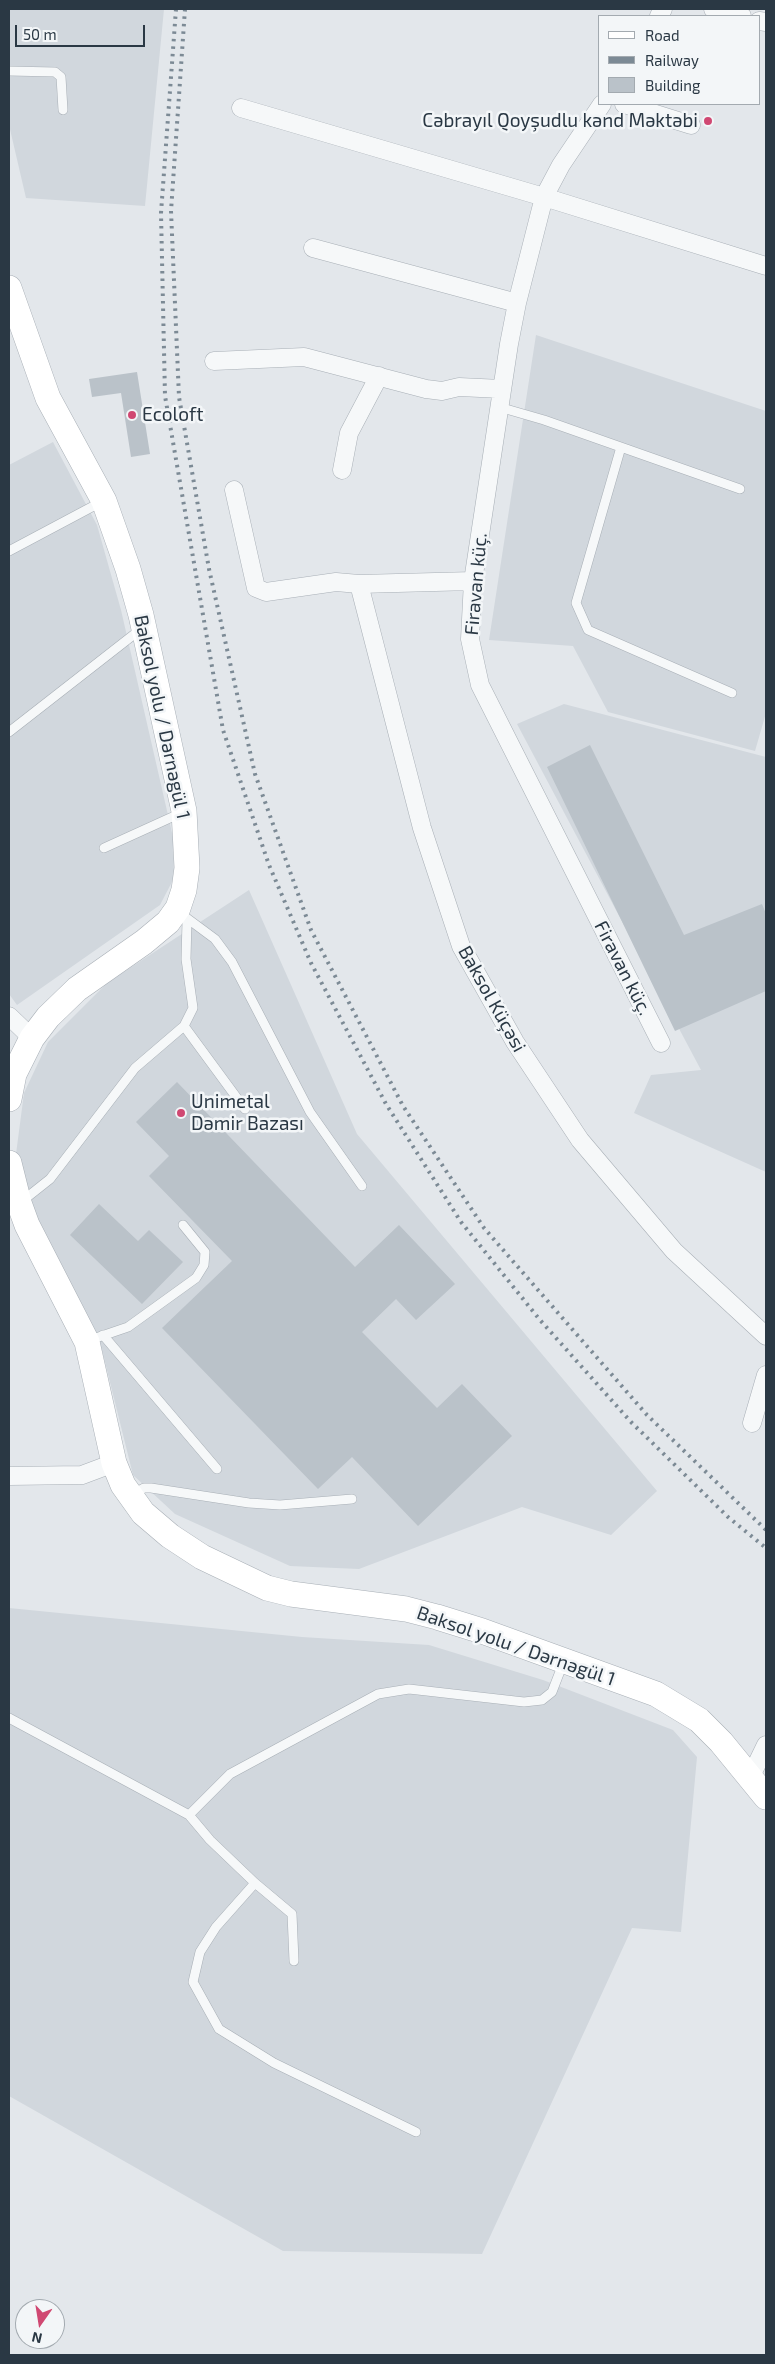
<!DOCTYPE html>
<html>
<head>
<meta charset="utf-8">
<style>
	body { margin:0 }
	#map { position:relative; width:775px; height:2364px; overflow:hidden; background:#e3e7eb; font-family:"Exo 2",sans-serif }
	canvas { display:block }
	.frame { position:absolute; inset:0; border:10px solid #2a3844; pointer-events:none }
	.legend { position:absolute; left:598px; top:15px; width:162px; height:90px; box-sizing:border-box; background:#f3f6f8; border:1px solid #a3aab0; margin:0; padding:6px 9px; list-style:none; font-size:15px; color:#2a3844 }
	.legend li { display:flex; align-items:center; gap:10px; height:25px }
	.legend b { width:25px; border:1px solid #a3aab0 }
	.north { position:absolute; left:15px; top:2299px; width:50px; height:50px; box-sizing:border-box; background:#f3f6f8; border:1px solid #a3aab0; border-radius:50%; rotate:193deg; font-size:14px; font-weight:700; line-height:20px; text-align:center; color:#2a3844 }
	.north::after { content:''; display:block; margin:auto; width:18px; height:22px; background:#d04872; clip-path:polygon(50% 0,100% 100%,50% 72%,0 100%) }
	.scale { position:absolute; left:15px; top:25px; width:130px; height:22px; box-sizing:border-box; border:2px solid #2a3844; border-top:0; padding-left:6px; font-size:15px; line-height:18px; white-space:nowrap; color:#2a3844; -webkit-text-stroke:4px #f3f6f8; paint-order:stroke }
</style>
</head>
<body>
<div id="map">
<canvas width="775" height="2364"></canvas>
<div class="frame"></div>
<ul class="legend">
<li><b style="height:6px;background:#fff"></b>Road</li>
<li><b style="height:6px;background:#7c8a95"></b>Railway</li>
<li><b style="height:14px;background:#bac2c9"></b>Building</li>
</ul>
<div class="north">N</div>
<div class="scale">50 m</div>
</div>
<script>
const c = document.querySelector('canvas').getContext('2d');
c.lineJoin = 'round';
function fillPath(path, color) { c.fillStyle = color; c.fill(path, 'evenodd'); }
const toPath = rows => new Path2D(rows.map(r => 'M' + r).join(''));
function strokePath(path, color, width, dash) { c.strokeStyle = color; c.lineWidth = width; c.lineCap = dash ? 'butt' : 'round'; c.setLineDash(dash || []); c.stroke(path); }
function label(font, color, halo, rows, align = 'center') {
  c.font = font + ' "Exo 2",sans-serif'; c.lineWidth = 5; c.setLineDash([]); c.textBaseline = 'middle'; c.strokeStyle = halo; c.fillStyle = color; for (const [text, x, y, turn = 0] of rows) {
    c.save(); c.translate(x, y); c.rotate((+turn || 0) * Math.PI / 180); c.textAlign = isNaN(turn) ? turn : align; if (halo) c.strokeText(text, 0, 0); c.fillText(text, 0, 0); c.restore();
  }
}
const built = toPath([
	[9,9,164,9,145,206,26,198,9,125],
	[536,335,766,411,766,713,755,751,608,712,573,646,489,640],
	[53,442,97,525,121,610,173,837,174,878,160,905,17,1005,9,994,9,465],
	[564,704,766,757,766,1172,634,1113,651,1075,701,1070,517,724],
	[249,890,357,1134,657,1491,611,1535,522,1507,359,1569,290,1566,175,1514,133,1475,102,1350,34,1213,16,1154,24,1093,48,1042,107,983],
	[9,1608,302,1637,429,1645,543,1680,673,1730,697,1757,681,1932,632,1928,482,2254,283,2251,9,2096]
]);
const building = toPath([
	[137,372,150,454,131,457,121,393,92,397,89,379],
	[590,745,684,935,762,904,766,914,766,991,675,1031,547,767],
	[177,1082,355,1267,399,1225,455,1284,416,1320,396,1299,362,1332,437,1408,462,1384,512,1436,418,1526,352,1457,318,1489,162,1328,232,1261,149,1176,169,1156,136,1122],
	[99,1204,138,1241,149,1230,183,1262,142,1304,70,1235]
]);
const service = toPath([
	[9,71,55,72,61,77,63,110],
	[499,407,544,420,740,489],
	[621,447,576,603,588,630,732,693],
	[9,551,103,501],
	[9,732,141,629],
	[104,848,181,813],
	[184,916,215,939,232,962,310,1112,362,1186],
	[184,1026,245,1109],
	[21,1202,50,1179,135,1068,184,1026,193,1008,186,959,187,920],
	[103,1335,217,1469],
	[87,1341,128,1327,196,1278,204,1265,205,1252,183,1225],
	[131,1495,144,1488,151,1488,249,1503,280,1505,352,1499],
	[9,1718,189,1815],
	[255,1883,216,1927,200,1952,193,1982,219,2029,274,2063,416,2132],
	[294,1961,292,1914,255,1883,210,1840,189,1815,230,1774,378,1694,409,1689,524,1702,542,1700,552,1692,564,1661]
]);
const minor = toPath([
	[713,9,742,16],
	[659,16,663,9],
	[759,21,766,22],
	[602,104,561,165,544,197,517,303,509,344,473,581,470,639,480,685,661,1043],
	[624,104,691,125],
	[241,108,544,197,766,266],
	[313,248,517,303],
	[214,361,304,357,426,389,442,391,459,387,502,389],
	[342,470,349,433,379,376],
	[234,490,256,588,266,592,336,582,359,584,473,581],
	[359,584,422,828,461,946,515,1042,580,1140,674,1251,766,1336],
	[9,1016,32,1038],
	[752,1423,766,1375],
	[9,1476,82,1475,114,1463],
	[750,1778,766,1745]
]);
const secondary = toPath([
	[9,288,48,398,104,501,128,569,141,615,184,811,187,868,184,890,178,908,168,922,144,942,77,989,48,1017,32,1038,14,1074,9,1099],
	[9,1163,19,1203,27,1225,87,1342,114,1463,123,1485,143,1513,170,1536,202,1557,267,1588,291,1594,406,1609,437,1617,482,1631,656,1694,699,1720,721,1742,766,1797]
]);
const rail = toPath([
	[176,9,161,213,165,396,223,730,269,865,311,963,386,1104,461,1222,540,1320,631,1422,728,1517,766,1548],
	[185,9,171,211,179,397,209,569,255,774,311,930,403,1106,484,1228,647,1415,766,1530]
]);
const markers = [
	[708,121,5,"#d04872"],
	[132,415,5,"#d04872"],
	[181,1113,5,"#d04872"]
];
const poiNames = [
	["Cəbrayıl Qoyşudlu kənd Məktəbi",698,121,"right"],
	["Ecoloft",142,415],
	["Unimetal",191,1102],
	["Dəmir Bazası",191,1124]
];
const streetNames = [
	["Firavan küç.",476,584,-85],
	["Baksol yolu / Dərnəgül 1",162,717,78],
	["Firavan küç.",623,968,63],
	["Baksol Küçəsi",492,999,61],
	["Baksol yolu / Dərnəgül 1",516,1646,19]
];
fillPath(built, '#d1d7dd');
fillPath(building, '#bac2c9');
strokePath(service, '#a8afb6', 10);
strokePath(minor, '#a8afb6', 19);
strokePath(secondary, '#a8afb6', 26);
strokePath(service, '#f6f8f9', 9);
strokePath(minor, '#f6f8f9', 18);
strokePath(secondary, '#fff', 25);
strokePath(rail, '#7c8a95', 4, [2.5, 5]);
for (const [x, y, r, color] of markers) { const dot = new Path2D(); dot.arc(x, y, r, 0, 2 * Math.PI); c.fillStyle = color; c.fill(dot); strokePath(dot, '#f3f6f8', 2); }
label('19px', '#2a3844', '#f3f6f8', poiNames, 'left');
label('19px', '#2a3844', '#f3f6f8', streetNames);
</script>
</body>
</html>
